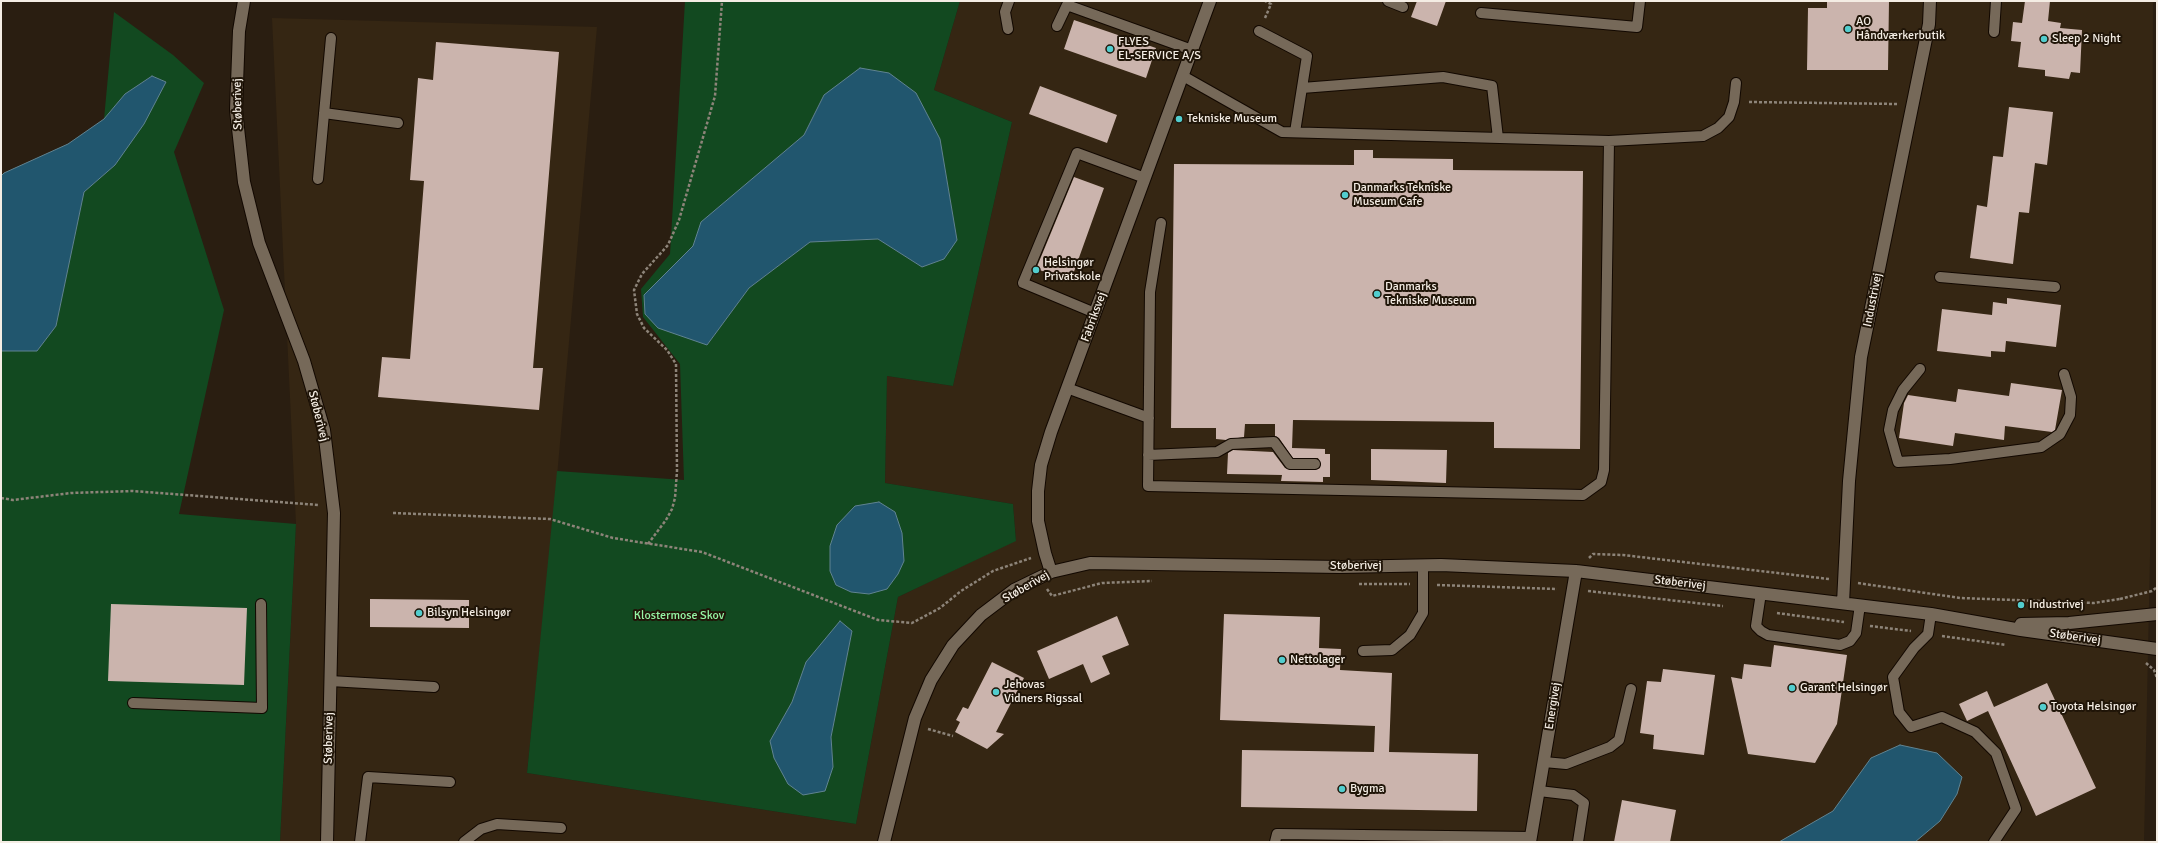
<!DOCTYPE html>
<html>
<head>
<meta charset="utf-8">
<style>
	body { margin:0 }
	#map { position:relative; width:2158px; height:843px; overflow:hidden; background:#2a1e11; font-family:Signika,sans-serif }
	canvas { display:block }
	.frame { position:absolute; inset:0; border:2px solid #f4ede4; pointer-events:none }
</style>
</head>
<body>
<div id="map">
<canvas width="2158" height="843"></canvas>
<div class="frame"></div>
</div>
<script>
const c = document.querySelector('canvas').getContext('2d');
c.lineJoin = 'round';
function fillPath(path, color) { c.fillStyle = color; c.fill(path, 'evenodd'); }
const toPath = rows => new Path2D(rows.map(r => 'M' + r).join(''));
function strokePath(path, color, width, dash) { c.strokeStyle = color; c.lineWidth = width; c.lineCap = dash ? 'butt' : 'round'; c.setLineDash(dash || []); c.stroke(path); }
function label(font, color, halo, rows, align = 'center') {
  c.font = font + ' Signika,sans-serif'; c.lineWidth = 4; c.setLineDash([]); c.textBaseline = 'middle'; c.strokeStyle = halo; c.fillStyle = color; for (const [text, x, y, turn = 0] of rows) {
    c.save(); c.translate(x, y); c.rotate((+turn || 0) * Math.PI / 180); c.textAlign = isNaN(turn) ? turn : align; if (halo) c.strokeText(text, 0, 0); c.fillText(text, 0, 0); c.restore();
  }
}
const built = toPath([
	[960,1,2153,1,2151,509,2144,842,280,842,296,524,272,18,597,27,552,533,527,773,856,824,898,597,1016,540,1013,504,885,483,887,376,953,386,1012,122,934,90]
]);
const green = toPath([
	[685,1,960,1,934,90,1012,122,953,386,887,376,885,483,1013,504,1016,541,898,597,856,824,527,773,557,471,684,480,680,364,643,317,641,289,670,254],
	[824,95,940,139,957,239,944,259,922,267,878,239,810,242,749,288,707,345,644,295,693,246,702,222,804,135],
	[852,631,831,737,833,767,770,741,792,702,806,662],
	[114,12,173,55,204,83,174,152,224,310,179,514,296,524,280,842,1,842,1,351,37,351,56,326,84,192,115,165,166,82,152,76,125,94,104,119]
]);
const water = toPath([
	[860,68,889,73,916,93,940,139,957,240,944,259,922,267,878,239,810,242,749,288,707,345,658,328,645,314,644,295,693,246,701,222,804,135,824,95,860,68],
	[152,76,166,82,144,124,115,165,84,192,56,326,37,351,1,351,1,176,4,173,68,144,104,119,125,94,152,76],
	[879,502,895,512,902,533,904,561,898,574,887,589,869,594,851,592,836,585,830,571,830,546,837,525,855,506,879,502],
	[840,621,852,631,831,737,833,767,825,791,803,795,788,784,774,758,770,741,792,702,806,662,840,621],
	[1900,745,1937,753,1962,777,1957,794,1940,821,1915,842,1779,842,1833,811,1871,758,1900,745]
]);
const building = toPath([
	[1417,1,1446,1,1437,26,1411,17],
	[1827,1,1889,1,1888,70,1807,70,1808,8,1827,8],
	[2025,1,2050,1,2048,21,2061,23,2060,28,2082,30,2080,73,2071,72,2069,79,2045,76,2045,70,2018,67,2021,42,2011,41,2013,22,2022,23],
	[1074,20,1156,48,1146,78,1064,49],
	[436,42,559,52,533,368,543,368,539,410,378,397,382,357,410,359,424,181,410,180,418,78,433,80],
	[1040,86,1117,115,1107,143,1029,114],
	[2009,107,2053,112,2047,165,2035,163,2029,213,2019,212,2013,264,1970,258,1977,205,1987,207,1993,156,2003,157],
	[1354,150,1373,150,1373,158,1453,159,1453,170,1583,171,1580,449,1494,448,1494,422,1293,420,1292,448,1325,449,1325,454,1330,454,1330,477,1323,477,1323,482,1281,481,1282,475,1227,474,1228,453,1233,450,1273,452,1285,468,1290,470,1315,470,1320,468,1321,464,1318,458,1293,458,1279,438,1275,436,1275,424,1245,424,1244,437,1226,440,1216,439,1216,428,1171,428,1174,164,1354,165],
	[1074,177,1104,188,1071,280,1036,269],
	[2007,298,2061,305,2056,347,2006,341,2005,352,1991,351,1991,357,1937,351,1942,309,1992,315,1993,302,2007,304],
	[2011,383,2062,390,2055,430,2052,432,2005,426,2004,440,1955,433,1953,446,1899,438,1904,403,1908,395,1956,402,1958,389,2009,396],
	[1371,449,1447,450,1446,483,1371,480],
	[370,599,469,600,469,628,370,627],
	[111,604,247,608,244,685,108,681],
	[1224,614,1320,617,1319,648,1341,649,1340,670,1392,673,1389,752,1478,754,1477,811,1241,807,1242,750,1374,752,1375,726,1220,720],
	[1117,616,1129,645,1102,656,1110,674,1091,683,1083,664,1049,679,1037,651],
	[1774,645,1847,655,1837,724,1815,763,1748,754,1731,677,1742,679,1744,664,1771,667],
	[992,662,1024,678,996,732,1004,734,987,749,955,732,960,722,956,720,963,707,968,709],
	[1663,669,1715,675,1704,755,1653,749,1654,735,1640,733,1647,681,1661,682],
	[2047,683,2096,788,2036,816,1988,711,1967,721,1959,704,1987,691,1994,707],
	[1622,800,1676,810,1670,842,1614,842]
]);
const path = toPath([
	[1265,18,1271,4,1265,1],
	[1749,102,1898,104],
	[1,498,13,500,71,493,133,491,319,505],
	[393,513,550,519,613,538,702,552,878,620,912,623,940,608,961,591,993,571,1031,558],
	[648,544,666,520,672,509,675,498,677,471,676,364,667,350,644,328,637,314,634,290,642,274,668,245,679,220,715,96,722,1],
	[1589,558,1593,554,1623,555,1829,579],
	[1858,583,1960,598,2094,603,2120,599],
	[1359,584,1410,584],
	[1437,585,1557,589],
	[1047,589,1052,596,1102,583,1152,581],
	[1588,591,1723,606],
	[2120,599,2152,591,2157,587],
	[1777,613,1844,622],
	[1870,626,1911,631],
	[1942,636,2006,645],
	[2146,663,2154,670,2157,678],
	[928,729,953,736]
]);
const lane = toPath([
	[1388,1,1403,7],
	[1481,13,1637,27,1640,1],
	[1057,26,1067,5,1192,50],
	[1008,29,1005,12,1009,1],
	[1259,31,1307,56,1295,132],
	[1994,32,1996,1],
	[1183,76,1282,132,1609,141,1703,136,1718,128,1729,117,1734,102,1736,83],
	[1302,88,1443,77,1492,86,1498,138],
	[324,113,398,123],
	[318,179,331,38],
	[1161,223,1150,292,1148,486,1583,495,1601,482,1604,470,1609,141],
	[1940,277,2055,287],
	[1095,313,1023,283,1077,153,1145,178],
	[1920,369,1903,390,1893,410,1889,430,1898,462,1950,459,2041,447,2060,434,2070,415,2071,397,2064,374],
	[1067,388,1149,418],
	[1148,455,1217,452,1231,444,1274,442,1290,464,1315,464],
	[1761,593,1756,626,1761,631,1768,635,1840,645,1850,641,1856,633,1860,605],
	[1931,614,1928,634,1914,648,1893,677,1899,712,1911,727,1942,717,1975,732,1996,753,2016,809,1994,842],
	[1363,651,1392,650,1410,635,1423,613,1423,566],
	[330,681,434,687],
	[133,703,262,708,261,604],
	[1544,762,1566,764,1610,747,1619,740,1631,689],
	[1539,791,1573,795,1584,803,1578,842],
	[360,842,368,777,450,782],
	[464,842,481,829,497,824,561,828],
	[1275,842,1277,834,1531,837]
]);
const street = toPath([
	[244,1,239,31,236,110,244,182,259,243,304,361,324,430,334,513,327,842],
	[1051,572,1045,553,1038,521,1038,491,1041,465,1051,432,1210,1],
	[1843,603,1849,481,1861,357,1929,24,1930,1],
	[2021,624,2069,623,2157,614],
	[884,842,915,718,931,680,953,645,981,615,1014,590,1051,572,1090,563,1340,567,1441,565,1576,571,1931,614,2021,630,2157,649],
	[1530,842,1576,571]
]);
const markers = [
	[1848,29,4,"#52cdce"],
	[2044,39,4,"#52cdce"],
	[1110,49,4,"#52cdce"],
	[1179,119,4,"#52cdce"],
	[1345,195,4,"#52cdce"],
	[1036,270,4,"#52cdce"],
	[1377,294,4,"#52cdce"],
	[2021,605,4,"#52cdce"],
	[419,613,4,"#52cdce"],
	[1282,660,4,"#52cdce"],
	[1792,688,4,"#52cdce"],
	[996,692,4,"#52cdce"],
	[2043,707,4,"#52cdce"],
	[1342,789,4,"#52cdce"]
];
const poiNames = [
	["AO",1856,22],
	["Håndværkerbutik",1856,36],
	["Sleep 2 Night",2052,39],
	["FLYES",1118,42],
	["EL-SERVICE A/S",1118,56],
	["Tekniske Museum",1187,119],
	["Danmarks Tekniske",1353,188],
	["Museum Cafe",1353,202],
	["Helsingør",1044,263],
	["Privatskole",1044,277],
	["Danmarks",1385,287],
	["Tekniske Museum",1385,301],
	["Industrivej",2029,605],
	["Bilsyn Helsingør",427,613],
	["Nettolager",1290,660],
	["Jehovas",1004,685],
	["Vidners Rigssal",1004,699],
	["Garant Helsingør",1800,688],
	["Toyota Helsingør",2051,707],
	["Bygma",1350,789]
];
const streetNames = [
	["Støberivej",238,104,-91],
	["Industrivej",1873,300,-79],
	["Fabriksvej",1094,317,-70],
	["Støberivej",318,416,76],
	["Støberivej",1356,566],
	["Støberivej",1680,583,7],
	["Støberivej",1026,587,-30],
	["Støberivej",2075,637,8],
	["Energivej",1553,706,-81],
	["Støberivej",329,738,-89]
];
const parkNames = [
	["Klostermose Skov",679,616]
];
fillPath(built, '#352613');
fillPath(green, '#124920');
fillPath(water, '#21566e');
strokePath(water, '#608391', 1);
fillPath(building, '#cbb4ad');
strokePath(lane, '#120801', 12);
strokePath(street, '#120801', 14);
strokePath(path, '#8d8479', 2.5, [3, 2]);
strokePath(lane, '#766959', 10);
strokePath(street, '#766959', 12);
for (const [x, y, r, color] of markers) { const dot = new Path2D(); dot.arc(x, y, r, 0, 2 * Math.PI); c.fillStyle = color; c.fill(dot); strokePath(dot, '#201508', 1.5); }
label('12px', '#f4ede4', '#201508', poiNames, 'left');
label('12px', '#f4ede4', '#201508', streetNames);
label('12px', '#95f5a5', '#201508', parkNames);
</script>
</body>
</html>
